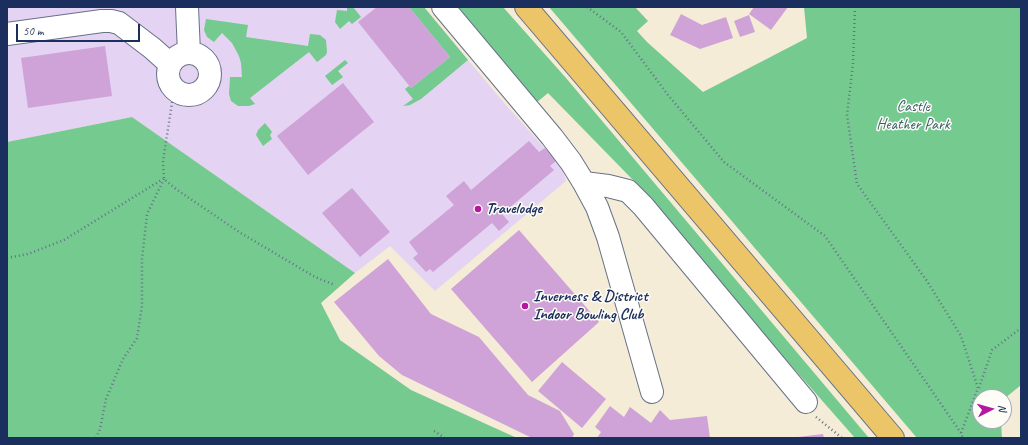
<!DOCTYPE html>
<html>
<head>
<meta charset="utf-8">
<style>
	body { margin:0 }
	#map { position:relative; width:1028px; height:445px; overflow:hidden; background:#f5ecd7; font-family:Caveat,sans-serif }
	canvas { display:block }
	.frame { position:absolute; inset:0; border:8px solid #1b2f5e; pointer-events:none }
	.north { position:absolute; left:972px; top:389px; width:40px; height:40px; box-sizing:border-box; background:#fdfcf7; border:1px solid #a3aaba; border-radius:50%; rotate:84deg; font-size:11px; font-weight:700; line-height:16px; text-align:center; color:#1b2f5e }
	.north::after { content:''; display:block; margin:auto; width:14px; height:18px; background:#b5179e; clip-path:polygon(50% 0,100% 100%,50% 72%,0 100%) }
	.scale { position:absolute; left:16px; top:24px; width:124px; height:18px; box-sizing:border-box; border:2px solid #1b2f5e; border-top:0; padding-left:5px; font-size:12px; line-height:14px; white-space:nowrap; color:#1b2f5e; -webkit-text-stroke:3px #fdfcf7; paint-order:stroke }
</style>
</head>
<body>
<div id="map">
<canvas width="1028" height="445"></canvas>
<div class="frame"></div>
<div class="north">N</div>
<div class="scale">50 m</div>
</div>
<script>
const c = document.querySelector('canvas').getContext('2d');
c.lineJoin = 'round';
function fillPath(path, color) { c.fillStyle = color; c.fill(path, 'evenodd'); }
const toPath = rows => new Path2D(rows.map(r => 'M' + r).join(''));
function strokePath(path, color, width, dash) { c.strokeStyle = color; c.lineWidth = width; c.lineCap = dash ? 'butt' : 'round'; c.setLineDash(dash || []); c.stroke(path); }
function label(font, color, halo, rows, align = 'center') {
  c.font = font + ' Caveat,sans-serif'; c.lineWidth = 3; c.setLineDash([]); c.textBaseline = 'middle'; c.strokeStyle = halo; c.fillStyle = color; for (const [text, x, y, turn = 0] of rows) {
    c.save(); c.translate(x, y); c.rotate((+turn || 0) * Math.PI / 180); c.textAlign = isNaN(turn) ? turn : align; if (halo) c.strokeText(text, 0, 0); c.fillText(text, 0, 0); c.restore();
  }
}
const built = toPath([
	[7,7,424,7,499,97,556,161,562,169,566,181,435,291,390,246,355,273,132,117,7,142]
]);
const green = toPath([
	[347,7,353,7,361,17,352,24,349,21,340,29,335,22,337,10,347,11],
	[409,7,424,7,468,60,421,99,410,105,403,106,413,99,405,89,409,86,411,88,450,57],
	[455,7,503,7,566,78,869,438,855,438,738,305,632,179,548,93,536,103],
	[549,7,635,7,648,21,637,31,647,42,703,92,807,38,804,7,1021,7,1021,385,1004,399,1004,397,980,397,980,421,1001,421,1002,438,917,438],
	[206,19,248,25,246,37,308,46,310,34,320,35,326,40,327,52,326,55,317,62,309,52,250,98,255,104,249,106,238,106,231,101,229,94,230,77,242,77,241,63,239,56,232,43,222,33,214,42,207,37,204,30],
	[345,60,348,63,338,71,343,77,332,85,325,76],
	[132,117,355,273,321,303,340,340,411,390,517,438,7,438,7,142],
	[265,123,272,132,270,135,272,139,263,146,256,135,258,130]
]);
const building = toPath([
	[377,7,409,7,450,57,411,88,358,22],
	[754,7,788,7,771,30,749,14],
	[681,14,702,25,726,17,733,38,700,49,670,35],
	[749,15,755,32,740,37,734,21],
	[105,46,112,96,28,108,21,58],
	[343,83,374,122,308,175,277,136],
	[529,141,539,152,545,148,556,161,550,166,554,170,502,214,509,222,499,231,492,223,433,272,430,269,426,272,413,258,418,254,409,242,454,205,446,196,464,181,471,190],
	[352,188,390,232,360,257,322,213],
	[519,230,599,322,532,382,451,289],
	[388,259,431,314,479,337,528,395,560,411,574,434,572,438,532,438,402,375,379,356,334,302],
	[562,362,606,399,582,428,538,391],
	[610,406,624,417,630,407,651,423,660,410,670,420,707,416,710,438,597,438,601,432,595,427],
	[823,434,824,438,798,438,798,437]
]);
const path = toPath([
	[587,7,621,32,668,95,724,162,825,236,961,433],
	[855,7,853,63,847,115,857,184,927,281,961,336,978,388,961,433,963,438],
	[174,90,163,161,164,179,176,189,239,232,315,277,335,285],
	[7,258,28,254,64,240,163,179],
	[979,388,992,350,1021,328],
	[816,417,842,438],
	[434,431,445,438],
	[96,438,100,429,106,399,123,359,137,338,142,306,142,259,147,214,164,179]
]);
const minor = toPath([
	[187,7,189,53],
	[443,7,552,137,571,162,584,183,597,207,608,237,652,392],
	[7,34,102,21,111,21,119,23,152,48,170,64],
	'168 74a21 21 0 1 1 42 0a21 21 0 1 1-42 0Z',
	[584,183,608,186,628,191,643,206,806,402]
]);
const major = toPath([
	[526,7,893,438]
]);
const markers = [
	[478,209,4,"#b5179e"],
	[525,306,4,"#b5179e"]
];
const parkNames = [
	["Castle",913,107],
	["Heather Park",913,125]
];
const poiNames = [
	["Travelodge",486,209],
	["Inverness & District",533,297],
	["Indoor Bowling Club",533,315]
];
fillPath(built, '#e4d3f2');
fillPath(green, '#75ca8f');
fillPath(building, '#cfa3d7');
strokePath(minor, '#677188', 24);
strokePath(major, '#677188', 24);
strokePath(path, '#677188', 2.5, [1, 3]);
strokePath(minor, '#fff', 22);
strokePath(major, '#ecc569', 22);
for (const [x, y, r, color] of markers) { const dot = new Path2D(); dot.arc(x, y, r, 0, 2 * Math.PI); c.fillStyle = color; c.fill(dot); strokePath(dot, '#fdfcf7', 1.5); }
label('16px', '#365e6d', '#fdfcf7', parkNames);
label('bold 16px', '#1b2f5e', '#fdfcf7', poiNames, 'left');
</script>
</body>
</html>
